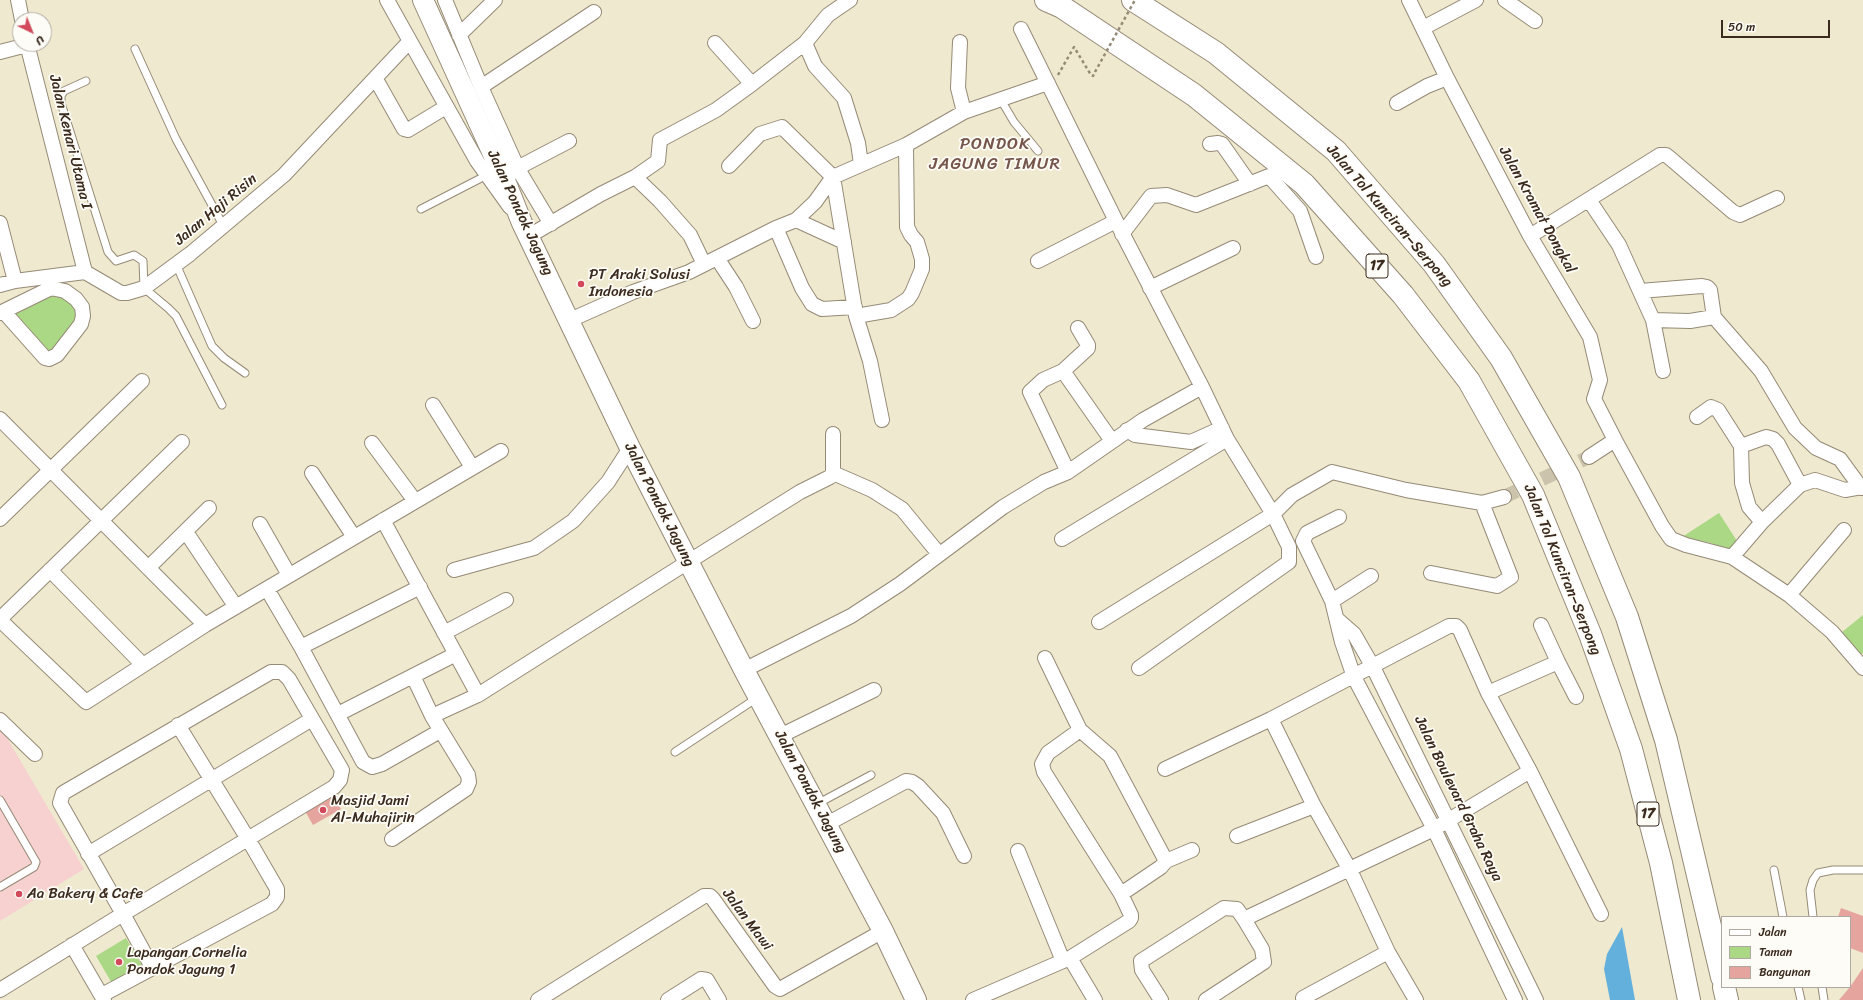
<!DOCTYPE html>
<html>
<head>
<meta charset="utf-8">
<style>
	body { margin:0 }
	#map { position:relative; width:1863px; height:1000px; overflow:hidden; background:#efe9cf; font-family:Sriracha,sans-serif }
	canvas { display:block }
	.legend { position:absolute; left:1721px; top:916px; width:130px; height:72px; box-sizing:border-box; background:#fdfcf7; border:1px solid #afa8a0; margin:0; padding:5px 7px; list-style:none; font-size:12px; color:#3b2a1e }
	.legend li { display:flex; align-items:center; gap:8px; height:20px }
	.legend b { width:20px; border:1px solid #afa8a0 }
	.north { position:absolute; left:12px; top:12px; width:40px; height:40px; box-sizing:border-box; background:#fdfcf7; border:1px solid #afa8a0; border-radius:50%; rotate:137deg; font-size:11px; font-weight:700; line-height:16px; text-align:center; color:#3b2a1e }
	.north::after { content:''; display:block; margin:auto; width:14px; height:18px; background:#d1495b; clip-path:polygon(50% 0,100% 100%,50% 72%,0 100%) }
	.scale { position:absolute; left:1721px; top:20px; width:109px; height:18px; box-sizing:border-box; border:2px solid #3b2a1e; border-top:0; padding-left:5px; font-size:12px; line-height:14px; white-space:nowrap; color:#3b2a1e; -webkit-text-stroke:3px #fdfcf7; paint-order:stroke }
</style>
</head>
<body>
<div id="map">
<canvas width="1863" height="1000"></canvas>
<ul class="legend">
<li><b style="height:5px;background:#fff"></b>Jalan</li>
<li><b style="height:11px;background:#abd885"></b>Taman</li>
<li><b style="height:11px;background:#e5a49e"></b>Bangunan</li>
</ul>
<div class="north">U</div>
<div class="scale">50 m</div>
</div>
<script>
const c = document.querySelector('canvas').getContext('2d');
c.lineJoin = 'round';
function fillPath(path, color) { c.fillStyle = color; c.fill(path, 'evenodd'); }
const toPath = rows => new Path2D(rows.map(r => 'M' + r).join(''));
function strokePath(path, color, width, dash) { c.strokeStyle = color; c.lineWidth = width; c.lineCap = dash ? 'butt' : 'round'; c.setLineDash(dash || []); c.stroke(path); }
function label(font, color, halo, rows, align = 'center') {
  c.font = font + ' Sriracha,sans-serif'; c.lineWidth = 3.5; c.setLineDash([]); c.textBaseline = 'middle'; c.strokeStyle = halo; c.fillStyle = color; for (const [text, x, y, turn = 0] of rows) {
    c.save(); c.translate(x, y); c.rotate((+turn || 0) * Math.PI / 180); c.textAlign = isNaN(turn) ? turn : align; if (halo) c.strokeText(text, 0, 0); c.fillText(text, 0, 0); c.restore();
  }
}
const built = toPath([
	[0,731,7,738,84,869,0,921]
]);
const green = toPath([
	[45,290,65,291,82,307,68,340,45,358,4,312],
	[1719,513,1739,544,1732,552,1711,543,1682,537],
	[1863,615,1863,653,1860,655,1842,632],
	[126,938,143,967,113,985,96,956]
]);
const water = toPath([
	[1622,927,1635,1000,1610,1000,1604,969,1607,954]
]);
const building = toPath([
	[333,795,341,809,313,825,305,811],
	[1841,908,1863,916,1863,953,1850,948,1850,917,1838,917],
	[1863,968,1863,1000,1839,1000,1850,987]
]);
const streetTunnel = toPath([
	[1504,497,1589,457]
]);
const path = toPath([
	[1058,75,1074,47,1091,75,1093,76,1095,72]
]);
const lane = toPath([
	[135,49,176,139,224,227],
	[86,81,64,91,61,96,61,103,108,252,116,261,134,255,143,261,144,288,168,308,176,316,222,405],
	[1001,100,1014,122,1038,151],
	[421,209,489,174],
	[176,264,212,346,224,358,245,373],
	[675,752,757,698],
	[0,800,36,862,34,867,0,887],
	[817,804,871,775],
	[1774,870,1783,917],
	[1813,917,1810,890,1813,880,1818,873,1833,870,1863,870],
	[1798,987,1801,1000],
	[1822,987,1824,1000]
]);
const street = toPath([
	[18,0,22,20],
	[387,0,477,161,510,207],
	[445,0,481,87,518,169,551,224],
	[1409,0,1447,78,1530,236,1590,337,1600,380,1594,399,1615,440,1589,457],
	[1505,0,1535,21],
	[1423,28,1476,0],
	[1021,29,1116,221,1202,387,1227,439,1273,514,1289,547,1289,562,1139,668],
	[459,35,495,0],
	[960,42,958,88,964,112],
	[715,43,752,84],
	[805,43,815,66,844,98,858,143,861,164],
	[27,44,85,272],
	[0,52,27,45],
	[378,83,404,129,408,130,446,107],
	[481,87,594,12],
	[1397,103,1427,86,1447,78],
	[1210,144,1218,143,1222,144,1250,184],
	[729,166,760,134,782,127,833,177,856,316,870,361,882,420],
	[511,173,525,164,569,141],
	[635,177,660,201,690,235,704,264],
	[1589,200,1619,245,1653,320,1663,371],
	[796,220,844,242],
	[0,223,15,281],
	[776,228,802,288,812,304,822,309,855,307],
	[1122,234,1151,196,1167,195,1196,205,1269,176,1300,211,1316,257],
	[529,236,601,194,635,177,658,161,660,140,716,110,752,84,805,43,828,15,850,0],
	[1530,236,1660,155,1666,155,1671,159,1733,212,1740,215,1777,198],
	[717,258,736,287,753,321],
	[1038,261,1116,221],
	[0,285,15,281,85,272,121,293,127,293,144,288,190,254,284,175,409,42],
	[1150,288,1233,248],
	[1640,291,1702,286,1707,287,1710,290,1714,317,1690,321,1653,320],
	[0,313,51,288,65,291,76,299,82,307,83,316,81,324,57,355,49,359,45,358,4,312],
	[856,316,891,310,908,299,912,293,922,269,922,259,917,242,911,235,907,227,906,145],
	[1714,317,1761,371,1795,428,1816,448,1840,459,1861,488],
	[570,320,633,292,689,272,776,228,796,220,815,202,833,177,906,145,964,112,1048,83],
	[1063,371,1088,348,1088,345,1078,328],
	[433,405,472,467],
	[1697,417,1711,407,1718,410,1741,446,1742,483,1749,507,1762,522],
	[0,419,205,625],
	[1127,430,1135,435,1191,442,1222,428],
	[1615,440,1662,526,1671,539,1686,545,1732,557,1789,595,1832,632,1863,668],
	[372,443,415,501],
	[1741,446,1766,437,1773,439,1778,444,1800,485],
	[1068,472,1030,392,1043,380,1063,371,1112,441],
	[312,473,354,537],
	[833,473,872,490,902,509,939,554],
	[1339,517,1307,533,1303,541,1332,601,1342,642,1354,677,1434,829,1515,1000],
	[0,519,142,381],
	[383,520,478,695],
	[260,524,289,575],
	[186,532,236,607],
	[1062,539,1227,439],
	[1732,557,1762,522,1800,485,1815,480,1845,490,1863,487],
	[148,568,209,508],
	[50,570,143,665],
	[454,570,534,548,573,521,608,482,630,448],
	[1431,573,1497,586,1511,577,1482,503],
	[267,589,301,647,363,762,372,767,382,764,440,731],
	[1789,595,1844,530],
	[1332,601,1371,576],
	[0,619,182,442],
	[0,620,86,702,205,625,501,451],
	[1338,620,1354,634,1373,667,1536,1000],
	[1099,622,1273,514,1292,495,1332,472,1406,490,1482,503,1504,497],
	[1541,625,1558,662,1576,697],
	[444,633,506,600],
	[301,647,420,587],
	[1045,658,1080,730],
	[744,670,851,616,900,584,1003,507,1044,482,1068,472,1143,420,1202,387],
	[1488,693,1558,662],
	[338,714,456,654],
	[432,716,478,695,688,562,800,492,830,477,833,473,833,434],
	[1271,719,1314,806,1350,870,1388,952,1416,1000],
	[0,720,35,754],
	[780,736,874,690],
	[1165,769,1271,719,1449,626,1456,626,1460,630,1488,693,1530,771,1601,914],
	[827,824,906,781,912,782,918,786,943,813,964,856],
	[1237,836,1314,806],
	[392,839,466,789,469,782,468,775,432,716,413,676],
	[1018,851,1063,961],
	[88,854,312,719],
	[1166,861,1192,850],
	[72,945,104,1000],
	[1070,958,1095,1000],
	[0,990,123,914,334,787,340,780,342,770,289,679,282,672,271,672,63,793,60,803,123,914,152,967],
	[102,995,272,904,277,897,277,889,248,839,178,725],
	[1303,998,1388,952],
	[538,1000,704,896,710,896,713,899,775,986,780,989,883,931],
	[668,1000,701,979,707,980,719,1000],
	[973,1000,1070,958,1129,921,1131,918,1131,915,1121,894,1044,772,1042,764,1048,753,1080,730,1110,756,1166,861,1161,867,1121,894],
	[1161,1000,1142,970,1141,961,1224,908,1237,909,1244,919],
	[1206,1000,1264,962,1262,949,1244,919,1434,829,1530,771]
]);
const secondary = toPath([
	[423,0,504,178,522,223,630,448,744,670,883,931,916,1000]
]);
const highway = toPath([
	[1046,0,1062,7,1194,95,1304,184,1403,295,1469,381,1533,495,1590,634,1631,749,1661,863,1689,1000],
	[1133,0,1216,53,1336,151,1434,264,1501,358,1569,477,1627,617,1666,740,1722,977],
	[1724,987,1727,1000]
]);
const pathBridge = toPath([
	[1095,72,1135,0]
]);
const markers = [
	[581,284,4,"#d1495b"],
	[323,810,4,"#d1495b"],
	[19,894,4,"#d1495b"],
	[119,962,4,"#d1495b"]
];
const shields = [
	[1377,266,22],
	[1648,814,22]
];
const shieldNames = [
	["17",1377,266],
	["17",1648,814]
];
const streetNames = [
	["Jalan Kenari Utama I",70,142,76],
	["Jalan Haji Risin",216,210,-40],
	["Jalan Kramat Dongkal",1537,210,61],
	["Jalan Pondok Jagung",520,213,65],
	["Jalan Tol Kunciran–Serpong",1389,216,49],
	["Jalan Pondok Jagung",659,505,63],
	["Jalan Tol Kunciran–Serpong",1562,570,68],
	["Jalan Pondok Jagung",810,792,62],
	["Jalan Boulevard Graha Raya",1458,799,64],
	["Jalan Mawi",747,920,53]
];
const poiNames = [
	["PT Araki Solusi",589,275],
	["Indonesia",589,292],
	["Masjid Jami",331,801],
	["Al-Muhajirin",331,818],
	["Aa Bakery & Cafe",27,894],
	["Lapangan Cornelia",127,953],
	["Pondok Jagung 1",127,970]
];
const quarterNames = [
	["PONDOK",995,145],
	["JAGUNG TIMUR",995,165]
];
fillPath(built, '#f7d0d0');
fillPath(green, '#abd885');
fillPath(water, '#63b0dc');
fillPath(building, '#e5a49e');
strokePath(streetTunnel, '#cbc3ac', 14, [14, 7]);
strokePath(lane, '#958a76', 9);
strokePath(street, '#958a76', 16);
strokePath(secondary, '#958a76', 22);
strokePath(highway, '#958a76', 24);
strokePath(path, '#958a76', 2.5, [3, 3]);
strokePath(lane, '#fff', 7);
strokePath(street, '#fff', 14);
strokePath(secondary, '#fff', 20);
strokePath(highway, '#fff', 22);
strokePath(pathBridge, '#958a76', 2.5, [3, 3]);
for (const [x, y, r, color] of markers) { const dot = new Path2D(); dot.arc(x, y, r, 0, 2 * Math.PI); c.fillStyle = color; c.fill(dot); strokePath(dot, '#fdfcf7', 1.5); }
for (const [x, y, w] of shields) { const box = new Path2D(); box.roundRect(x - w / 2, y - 12, w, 24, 3); c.fillStyle = '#fdfcf7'; c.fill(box); strokePath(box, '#3b2a1e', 1); }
label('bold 14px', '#3b2a1e', null, shieldNames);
label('15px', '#3b2a1e', '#fdfcf7', streetNames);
label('15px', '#3b2a1e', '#fdfcf7', poiNames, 'left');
c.letterSpacing = '1px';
label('17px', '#76554b', '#fdfcf7', quarterNames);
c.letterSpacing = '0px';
</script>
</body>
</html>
